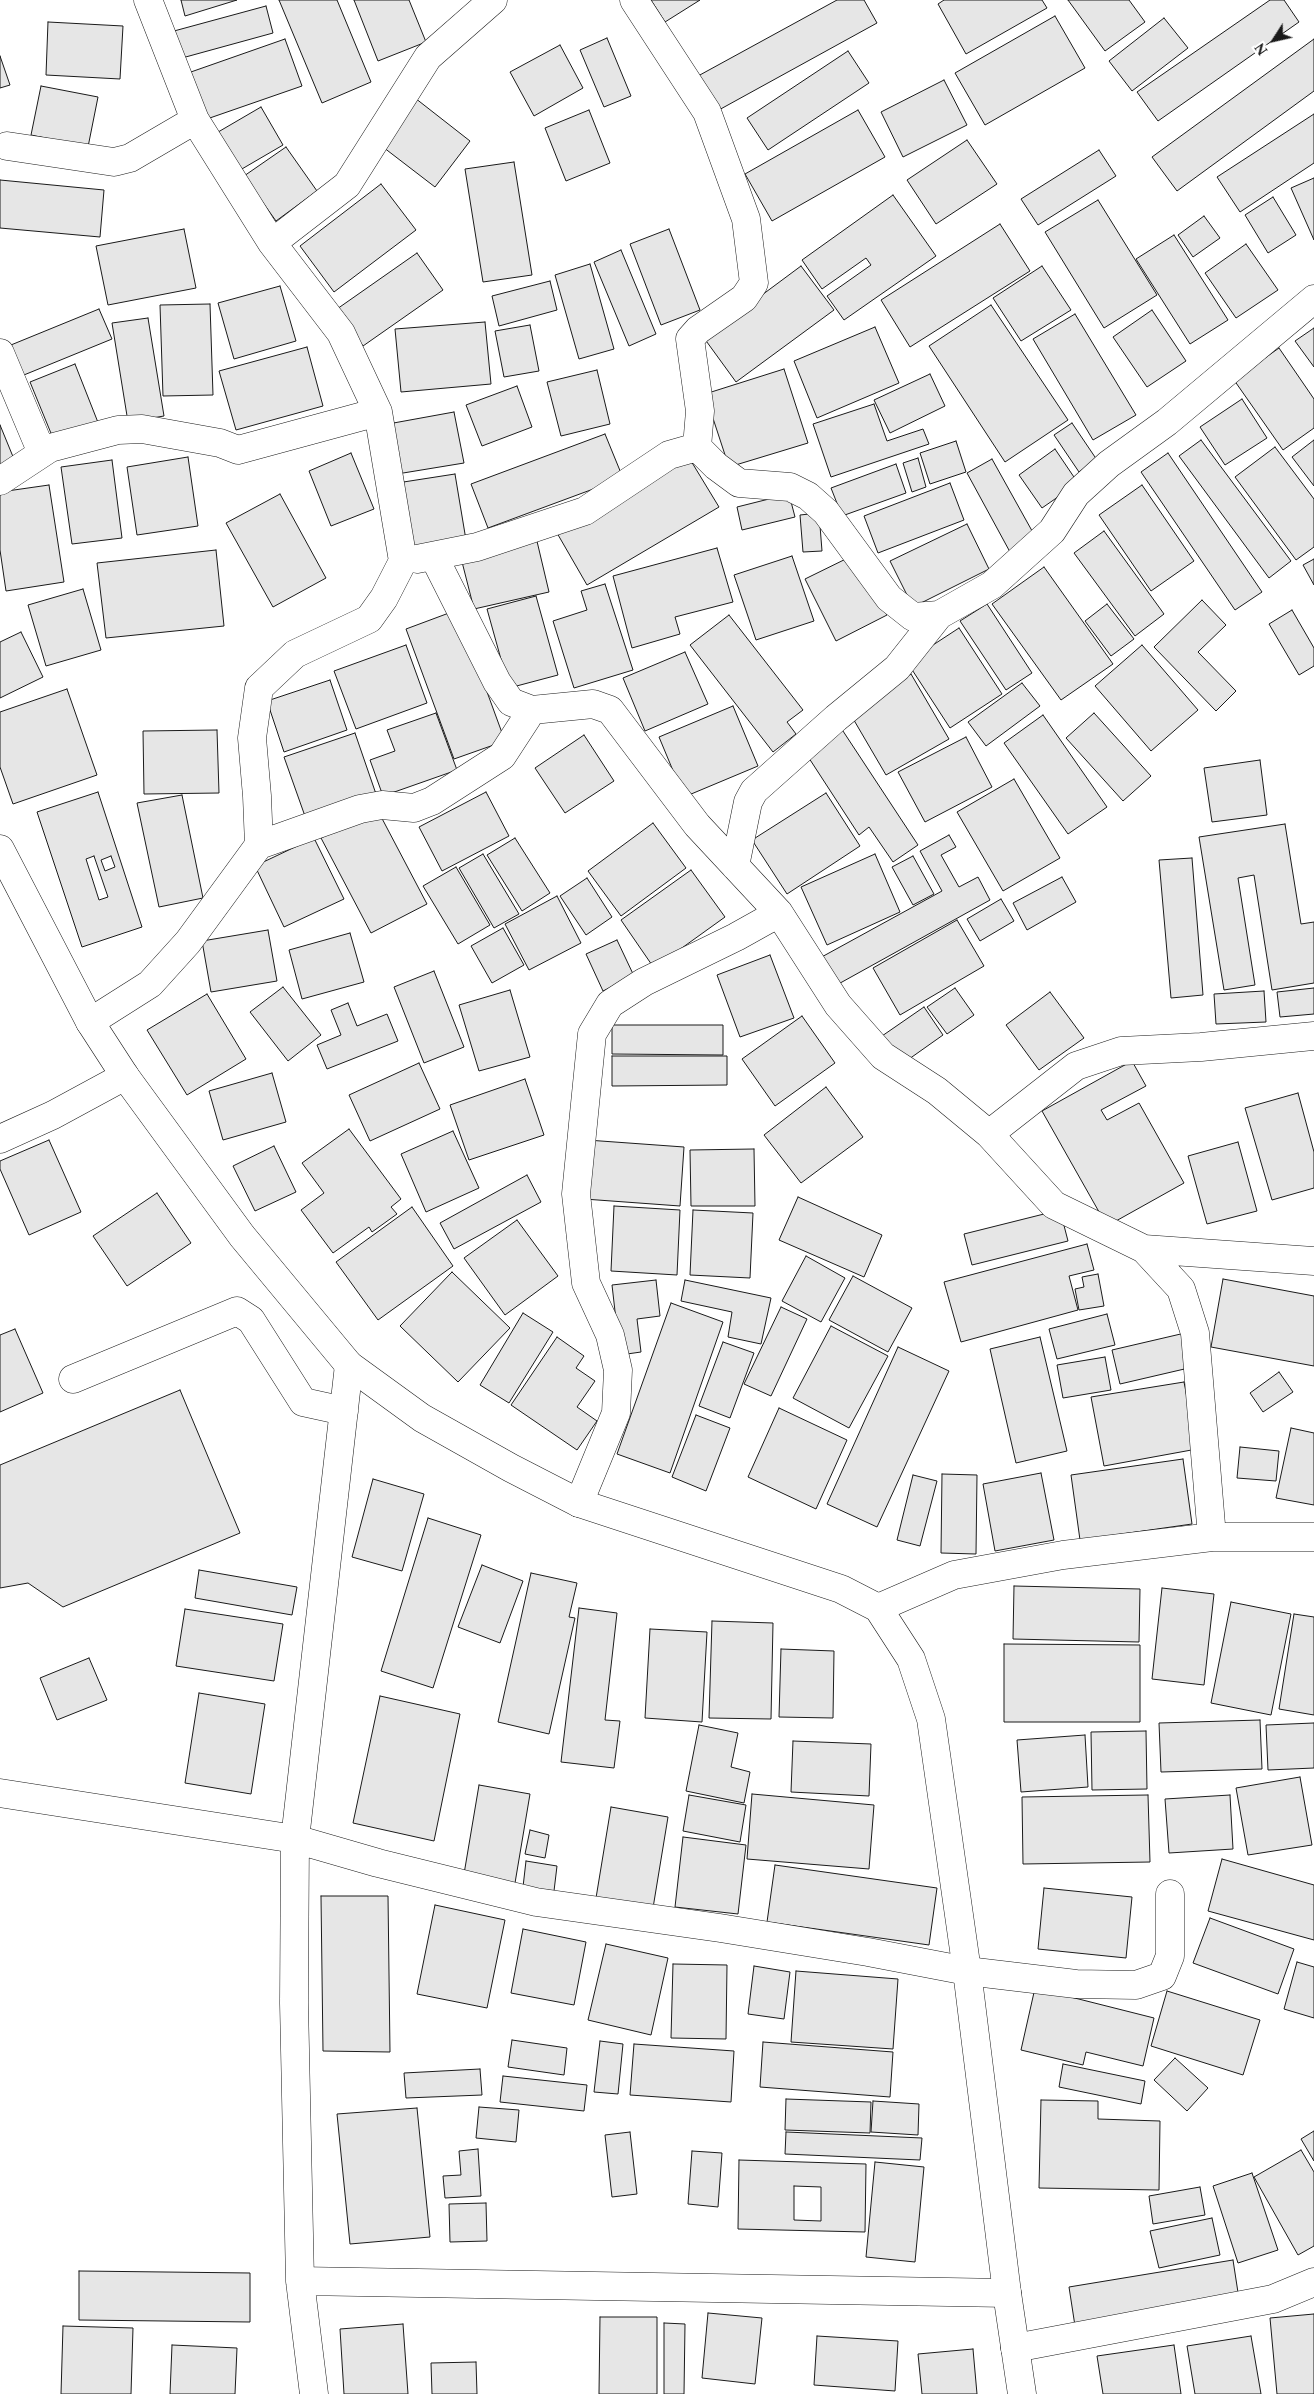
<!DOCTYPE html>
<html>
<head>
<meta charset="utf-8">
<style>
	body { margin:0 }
	#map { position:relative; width:1314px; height:2394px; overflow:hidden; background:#fff; font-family:Spectral,serif }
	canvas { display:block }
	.north { position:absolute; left:1249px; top:15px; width:50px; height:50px; -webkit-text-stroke:4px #fff; paint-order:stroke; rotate:235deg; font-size:14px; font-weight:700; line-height:20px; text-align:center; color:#1a1a1a }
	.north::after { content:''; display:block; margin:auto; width:18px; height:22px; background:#1a1a1a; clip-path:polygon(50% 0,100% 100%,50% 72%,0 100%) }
</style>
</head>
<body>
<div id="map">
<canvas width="1314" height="2394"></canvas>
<div class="north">N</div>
</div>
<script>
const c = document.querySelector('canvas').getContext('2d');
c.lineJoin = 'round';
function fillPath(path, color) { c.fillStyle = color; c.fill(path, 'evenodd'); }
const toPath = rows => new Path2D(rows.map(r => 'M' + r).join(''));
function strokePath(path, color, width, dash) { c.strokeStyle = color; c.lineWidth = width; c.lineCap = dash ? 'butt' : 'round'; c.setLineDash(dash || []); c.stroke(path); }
const building = toPath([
	[181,0,237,0,185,16,181,0],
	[279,0,337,0,371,82,322,103,279,0],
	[354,0,409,0,426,42,378,61,354,0],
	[651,0,700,0,665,22,651,0],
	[837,0,864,0,877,23,717,111,698,76,837,0],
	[944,0,1042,0,1047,8,966,54,938,4,944,0],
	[1068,0,1129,0,1145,22,1105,51,1068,0],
	[1270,0,1284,0,1299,22,1158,121,1137,92,1270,0],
	[266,6,273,33,182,58,174,31,266,6],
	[1055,16,1085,68,985,125,955,73,1055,16],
	[1164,18,1188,48,1132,91,1109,61,1164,18],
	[48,22,123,26,120,79,46,75,48,22],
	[607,38,631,96,604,107,580,50,607,38],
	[285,39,302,86,204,120,188,73,285,39],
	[1314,39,1314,91,1177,191,1152,157,1314,39],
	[560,45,583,88,534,116,510,72,560,45],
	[848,51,869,83,768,150,747,118,848,51],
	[0,56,10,85,0,88,0,56],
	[944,80,967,125,903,157,881,112,944,80],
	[41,86,98,97,88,147,31,135,41,86],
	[415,98,470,141,435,187,379,144,415,98],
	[261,107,283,145,235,173,213,135,261,107],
	[589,110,610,163,566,181,545,128,589,110],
	[858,110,885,157,772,221,745,174,858,110],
	[1314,114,1314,163,1240,212,1217,177,1314,114],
	[967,140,997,184,936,224,907,180,967,140],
	[286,147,317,191,276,221,244,176,286,147],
	[1099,150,1116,176,1038,225,1021,199,1099,150],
	[514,162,532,275,483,282,465,169,514,162],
	[1314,178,1314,240,1291,188,1314,178],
	[0,180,104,190,100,237,0,228,0,180],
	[381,184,416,230,334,292,300,246,381,184],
	[893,195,936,256,844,320,827,296,871,265,866,258,822,289,802,260,893,195],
	[1273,197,1296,235,1268,253,1245,215,1273,197],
	[1098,200,1157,295,1104,328,1045,232,1098,200],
	[1204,216,1220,238,1193,257,1178,235,1204,216],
	[1000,224,1030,271,910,347,881,300,1000,224],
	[184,229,196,288,108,305,96,246,184,229],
	[669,229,700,310,661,325,630,244,669,229],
	[1174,235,1228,320,1190,344,1136,259,1174,235],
	[1246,244,1278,290,1236,318,1205,273,1246,244],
	[621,250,656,334,629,346,594,262,621,250],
	[417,253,443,290,363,346,337,309,417,253],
	[590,264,614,349,579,359,555,275,590,264],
	[801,266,834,310,736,382,704,338,801,266],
	[1042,266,1071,310,1021,341,993,298,1042,266],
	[550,281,557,310,499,326,492,296,550,281],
	[280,286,296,341,234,359,218,303,280,286],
	[210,304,213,395,163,396,160,305,210,304],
	[991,305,1068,420,1005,462,929,346,991,305],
	[99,309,112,339,19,377,6,347,99,309],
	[1152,310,1186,361,1147,387,1113,337,1152,310],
	[1075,314,1136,415,1093,440,1033,339,1075,314],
	[148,318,164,416,128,422,112,323,148,318],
	[485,322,491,384,401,392,395,329,485,322],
	[530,325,539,371,504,377,495,331,530,325],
	[875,327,899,383,817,418,794,361,875,327],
	[1314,328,1314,367,1295,341,1314,328],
	[307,347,323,406,236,430,219,371,307,347],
	[1279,348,1314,399,1314,428,1283,450,1234,380,1279,348],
	[75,364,99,425,55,443,30,382,75,364],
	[784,369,808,443,729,467,705,394,784,369],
	[597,370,610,424,561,436,547,382,597,370],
	[930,374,945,406,890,433,874,400,930,374],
	[517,386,532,427,482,446,466,405,517,386],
	[1242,399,1267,438,1225,465,1200,427,1242,399],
	[874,404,887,441,923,429,929,444,831,477,813,424,874,404],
	[454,412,464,463,397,474,388,424,454,412],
	[1072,423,1097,460,1079,472,1054,435,1072,423],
	[0,425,16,464,0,471,0,425],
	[605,434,623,478,488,528,471,484,605,434],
	[1201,440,1291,561,1269,578,1179,456,1201,440],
	[1314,440,1314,486,1292,457,1314,440],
	[956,441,966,472,930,484,920,453,956,441],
	[1275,447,1314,499,1314,547,1296,560,1235,477,1275,447],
	[1055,449,1078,483,1042,508,1019,475,1055,449],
	[351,453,374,509,331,526,309,471,351,453],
	[1168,453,1262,592,1235,610,1141,472,1168,453],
	[688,456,719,507,587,585,557,533,688,456],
	[188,457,198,526,137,535,127,467,188,457],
	[918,458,926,487,912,492,903,463,918,458],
	[992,459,1036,538,1010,552,967,473,992,459],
	[112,460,122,538,72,544,61,467,112,460],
	[896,464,906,493,842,516,831,488,896,464],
	[455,474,466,540,407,549,397,483,455,474],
	[950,483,964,520,878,553,864,516,950,483],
	[49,485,64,582,6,591,0,550,0,492,49,485],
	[1142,485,1194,561,1151,591,1099,515,1142,485],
	[280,494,326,578,273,607,226,523,280,494],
	[789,494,795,517,742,530,737,507,789,494],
	[819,513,822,551,803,552,800,515,819,513],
	[967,524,989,569,913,607,890,561,967,524],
	[1104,531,1164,614,1135,636,1074,553,1104,531],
	[536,537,549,592,474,609,460,554,536,537],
	[717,548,733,602,675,617,680,634,632,648,613,576,717,548],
	[216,550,224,626,106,638,97,563,216,550],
	[856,554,887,615,836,641,805,579,856,554],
	[792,556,814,621,756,640,734,575,792,556],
	[1314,559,1314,585,1303,565,1314,559],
	[1044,567,1113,664,1061,700,992,604,1044,567],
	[605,584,633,670,574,688,553,621,587,610,581,591,605,584],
	[83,589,101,650,46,666,28,605,83,589],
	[536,596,558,675,509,688,487,609,536,596],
	[1202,600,1226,625,1198,652,1236,691,1216,711,1154,647,1202,600],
	[987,604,1032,673,1006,690,960,621,987,604],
	[1107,604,1134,639,1111,656,1085,621,1107,604],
	[457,610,505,741,454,759,406,629,457,610],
	[1292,610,1314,648,1314,666,1299,675,1269,624,1292,610],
	[729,615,803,710,787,722,796,734,773,752,690,645,729,615],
	[959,628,1002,694,950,728,907,662,959,628],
	[21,632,43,677,0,698,0,642,21,632],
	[406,645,427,703,356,729,334,671,406,645],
	[1142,645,1198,710,1151,751,1095,686,1142,645],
	[685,652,708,704,645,731,623,678,685,652],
	[911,674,949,739,886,775,848,710,911,674],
	[330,680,347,730,284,752,267,701,330,680],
	[1022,683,1040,706,986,746,968,722,1022,683],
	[67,689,97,775,13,804,0,767,0,712,67,689],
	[733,706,758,766,684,797,659,737,733,706],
	[436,713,457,770,383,796,370,760,395,751,387,730,436,713],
	[1094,713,1151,776,1123,801,1066,738,1094,713],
	[1043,715,1107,807,1068,834,1004,743,1043,715],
	[841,728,918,845,893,862,869,827,859,835,805,752,841,728],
	[217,730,219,793,144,794,143,731,217,730],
	[355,733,376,794,306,819,284,757,355,733],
	[584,735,614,781,565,813,535,768,584,735],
	[966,737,992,787,925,822,898,772,966,737],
	[1260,760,1267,815,1212,822,1204,768,1260,760],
	[1014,779,1060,858,1003,891,957,812,1014,779],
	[98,792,142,927,82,947,37,812,98,792],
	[94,856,108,897,99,900,86,859,94,856],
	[111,856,115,867,105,871,101,860,111,856],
	[486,792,509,836,442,871,419,827,486,792],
	[826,793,860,846,787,894,752,840,826,793],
	[182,795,203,898,159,907,137,803,182,795],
	[377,809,427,904,371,933,321,838,377,809],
	[653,823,686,868,621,916,588,871,653,823],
	[1285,824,1301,924,1314,922,1314,983,1272,990,1254,875,1238,878,1255,985,1224,990,1199,837,1285,824],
	[949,835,956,847,941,855,959,887,978,877,990,900,833,987,818,959,942,891,920,851,949,835],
	[314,838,344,899,284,927,255,866,314,838],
	[515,838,550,893,522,911,487,855,515,838],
	[483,854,519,914,494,928,459,868,483,854],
	[875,854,900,912,827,945,801,887,875,854],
	[913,856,934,894,913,905,892,867,913,856],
	[1192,858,1203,995,1171,998,1159,860,1192,858],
	[456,867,490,925,458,944,423,886,456,867],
	[691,870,725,917,654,968,621,920,691,870],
	[1062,877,1076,902,1027,930,1013,903,1062,877],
	[587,878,612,917,586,935,560,896,587,878],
	[557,896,581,943,529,970,505,924,557,896],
	[1001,899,1014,921,980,941,967,919,1001,899],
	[957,920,984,966,900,1015,873,968,957,920],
	[503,928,524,965,492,983,471,946,503,928],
	[268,930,277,981,211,992,202,941,268,930],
	[350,933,364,982,302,999,289,950,350,933],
	[617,940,634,976,603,991,586,954,617,940],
	[770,955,794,1018,740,1037,717,975,770,955],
	[434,971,464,1047,424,1063,394,987,434,971],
	[283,987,321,1035,288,1061,250,1012,283,987],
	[955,988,974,1015,947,1034,927,1007,955,988],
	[1314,988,1314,1014,1280,1017,1277,992,1314,988],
	[510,990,530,1057,479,1071,459,1005,510,990],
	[1264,991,1266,1022,1216,1024,1214,994,1264,991],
	[1050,992,1084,1038,1039,1070,1006,1025,1050,992],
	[207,994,246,1059,187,1095,147,1030,207,994],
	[348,1003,357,1026,387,1014,398,1041,327,1069,317,1045,341,1035,331,1010,348,1003],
	[924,1007,943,1035,902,1064,882,1036,924,1007],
	[802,1016,835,1063,775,1106,742,1059,802,1016],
	[612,1025,723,1025,723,1055,612,1054,612,1025],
	[612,1056,727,1056,727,1085,612,1086,612,1056],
	[1132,1061,1146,1086,1101,1110,1107,1120,1139,1103,1184,1183,1107,1226,1042,1111,1132,1061],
	[419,1063,440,1109,370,1141,349,1095,419,1063],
	[272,1073,286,1122,223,1140,209,1091,272,1073],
	[525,1079,544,1135,469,1160,450,1105,525,1079],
	[826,1087,863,1137,801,1183,764,1135,826,1087],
	[1298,1093,1314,1152,1314,1188,1272,1200,1245,1108,1298,1093],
	[349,1129,401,1199,391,1207,397,1214,372,1232,369,1227,333,1253,301,1210,324,1193,302,1163,349,1129],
	[453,1131,479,1188,426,1212,401,1154,453,1131],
	[49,1140,81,1212,29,1235,0,1169,0,1161,49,1140],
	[587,1140,684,1147,680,1206,584,1199,587,1140],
	[1238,1142,1257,1211,1207,1224,1188,1156,1238,1142],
	[274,1146,296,1192,255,1211,233,1166,274,1146],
	[754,1149,755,1206,691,1206,690,1150,754,1149],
	[527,1175,541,1202,454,1249,440,1223,527,1175],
	[157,1193,191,1243,127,1286,93,1236,157,1193],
	[798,1197,882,1235,864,1277,779,1240,798,1197],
	[614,1206,680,1210,677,1275,611,1271,614,1206],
	[412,1207,453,1266,378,1320,336,1262,412,1207],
	[693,1210,753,1213,750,1278,690,1275,693,1210],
	[1060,1210,1068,1241,972,1265,964,1234,1060,1210],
	[517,1220,558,1276,505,1315,464,1258,517,1220],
	[1087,1244,1094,1270,1069,1276,1078,1310,961,1342,944,1282,1087,1244],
	[806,1256,845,1278,821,1322,782,1301,806,1256],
	[452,1272,510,1328,458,1382,400,1326,452,1272],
	[1098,1274,1104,1306,1079,1310,1075,1289,1084,1287,1082,1277,1098,1274],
	[853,1276,912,1308,888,1352,829,1320,853,1276],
	[1223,1279,1314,1296,1314,1366,1211,1347,1223,1279],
	[656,1280,660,1316,637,1319,641,1352,620,1355,612,1285,656,1280],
	[685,1280,771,1298,761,1344,728,1337,732,1312,681,1301,685,1280],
	[671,1303,723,1322,670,1473,617,1454,671,1303],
	[781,1307,807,1319,771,1396,744,1384,781,1307],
	[523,1313,553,1332,509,1403,480,1385,523,1313],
	[1107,1314,1115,1345,1057,1359,1049,1329,1107,1314],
	[831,1326,888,1356,849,1428,793,1398,831,1326],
	[15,1329,43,1393,0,1412,0,1335,15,1329],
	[1185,1333,1193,1367,1120,1384,1112,1350,1185,1333],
	[557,1337,584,1356,576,1368,595,1381,577,1407,597,1421,577,1450,511,1405,557,1337],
	[1040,1337,1067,1451,1016,1463,990,1349,1040,1337],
	[723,1342,754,1353,730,1418,699,1406,723,1342],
	[898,1347,949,1371,877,1527,827,1504,898,1347],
	[1105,1357,1111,1390,1063,1398,1057,1365,1105,1357],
	[1279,1372,1293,1392,1263,1412,1250,1393,1279,1372],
	[1184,1382,1197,1449,1104,1466,1091,1397,1184,1382],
	[180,1390,240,1533,63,1607,28,1583,0,1588,0,1465,180,1390],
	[779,1408,847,1440,816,1509,748,1477,779,1408],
	[696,1415,730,1428,706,1491,672,1477,696,1415],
	[1291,1428,1314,1433,1314,1505,1276,1498,1291,1428],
	[1240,1447,1279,1451,1276,1481,1237,1478,1240,1447],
	[1183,1459,1192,1524,1080,1540,1071,1475,1183,1459],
	[1041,1473,1054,1540,995,1551,983,1484,1041,1473],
	[942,1474,977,1475,976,1554,941,1553,942,1474],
	[913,1475,937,1481,920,1546,897,1540,913,1475],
	[373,1479,424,1494,402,1571,352,1557,373,1479],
	[428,1518,481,1535,433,1688,381,1671,428,1518],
	[482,1565,523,1581,500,1643,458,1627,482,1565],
	[199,1570,297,1587,292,1615,195,1598,199,1570],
	[531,1573,577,1583,569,1617,575,1618,549,1734,498,1722,531,1573],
	[1014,1586,1140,1589,1139,1642,1013,1639,1014,1586],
	[1162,1588,1214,1594,1204,1685,1152,1679,1162,1588],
	[1231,1602,1291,1614,1271,1715,1211,1703,1231,1602],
	[579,1608,617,1613,605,1720,620,1721,614,1768,561,1762,579,1608],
	[185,1609,283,1624,274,1681,176,1666,185,1609],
	[1294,1614,1314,1617,1314,1715,1279,1709,1294,1614],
	[712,1621,773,1623,771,1719,709,1718,712,1621],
	[650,1629,707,1632,702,1722,645,1718,650,1629],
	[1004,1644,1140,1645,1140,1722,1004,1722,1004,1644],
	[781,1649,834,1651,833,1718,779,1717,781,1649],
	[89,1658,107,1700,57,1720,40,1678,89,1658],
	[199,1693,265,1704,251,1794,185,1783,199,1693],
	[380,1696,460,1714,434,1841,353,1823,380,1696],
	[1260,1720,1262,1769,1161,1772,1159,1723,1260,1720],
	[1314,1723,1314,1768,1268,1770,1266,1725,1314,1723],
	[699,1725,738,1733,731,1767,750,1772,744,1803,686,1791,699,1725],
	[1146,1731,1147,1789,1092,1790,1091,1732,1146,1731],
	[1085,1735,1088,1787,1021,1792,1017,1740,1085,1735],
	[793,1741,871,1744,869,1796,791,1792,793,1741],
	[1300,1777,1312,1845,1248,1855,1236,1788,1300,1777],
	[479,1785,530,1794,515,1883,464,1874,479,1785],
	[752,1794,874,1805,869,1869,747,1859,752,1794],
	[689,1795,746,1805,740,1842,683,1831,689,1795],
	[1148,1795,1150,1862,1023,1864,1022,1797,1148,1795],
	[1230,1795,1233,1849,1169,1853,1165,1799,1230,1795],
	[611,1807,668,1817,653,1908,596,1898,611,1807],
	[530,1830,549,1835,545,1858,525,1854,530,1830],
	[683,1837,746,1845,738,1914,675,1907,683,1837],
	[1222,1859,1314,1885,1314,1940,1208,1911,1222,1859],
	[526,1861,557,1866,554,1891,523,1887,526,1861],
	[775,1865,937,1888,929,1945,767,1922,775,1865],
	[1044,1888,1132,1897,1126,1958,1038,1949,1044,1888],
	[321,1896,388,1896,390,2052,323,2051,321,1896],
	[435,1905,505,1920,487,2008,417,1994,435,1905],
	[1210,1918,1294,1949,1278,1994,1193,1963,1210,1918],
	[523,1929,586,1942,574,2005,511,1993,523,1929],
	[606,1944,668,1958,651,2035,588,2020,606,1944],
	[1297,1962,1314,1967,1314,2018,1284,2009,1297,1962],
	[673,1964,727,1965,726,2039,671,2038,673,1964],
	[754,1966,790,1972,784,2019,748,2014,754,1966],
	[796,1971,898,1979,893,2049,791,2042,796,1971],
	[1035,1988,1154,2018,1143,2066,1086,2052,1083,2065,1021,2050,1035,1988],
	[1167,1991,1260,2020,1243,2075,1151,2046,1167,1991],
	[512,2040,567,2048,564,2075,508,2067,512,2040],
	[600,2041,623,2044,618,2094,594,2092,600,2041],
	[763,2042,893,2052,890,2097,760,2087,763,2042],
	[634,2044,734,2051,731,2102,630,2095,634,2044],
	[1175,2058,1208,2088,1187,2111,1154,2080,1175,2058],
	[1063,2064,1145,2081,1141,2104,1059,2087,1063,2064],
	[480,2069,482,2095,406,2098,404,2073,480,2069],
	[503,2076,587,2085,584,2111,500,2102,503,2076],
	[786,2099,871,2102,870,2133,785,2130,786,2099],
	[1041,2100,1098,2101,1098,2119,1160,2121,1159,2190,1039,2188,1041,2100],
	[873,2101,919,2104,918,2135,871,2132,873,2101],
	[479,2107,519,2110,516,2142,476,2138,479,2107],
	[417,2108,430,2237,350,2244,337,2114,417,2108],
	[1314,2131,1314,2161,1301,2139,1314,2131],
	[630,2132,637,2194,612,2197,605,2135,630,2132],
	[786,2132,922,2138,920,2160,785,2154,786,2132],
	[478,2149,481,2196,445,2198,443,2176,461,2175,459,2151,478,2149],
	[1301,2150,1314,2172,1314,2246,1298,2255,1254,2177,1301,2150],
	[692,2151,722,2153,718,2207,688,2204,692,2151],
	[739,2160,866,2164,865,2232,738,2229,739,2160],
	[794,2186,821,2187,821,2221,794,2220,794,2186],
	[875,2162,924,2167,915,2262,866,2257,875,2162],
	[1252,2173,1278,2250,1238,2263,1213,2186,1252,2173],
	[1200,2187,1205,2215,1153,2224,1149,2196,1200,2187],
	[486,2203,487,2241,450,2242,449,2204,486,2203],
	[1212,2218,1220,2255,1159,2268,1150,2231,1212,2218],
	[1233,2260,1239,2299,1075,2326,1069,2287,1233,2260],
	[79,2271,250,2273,250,2322,79,2320,79,2271],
	[708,2313,762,2318,755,2384,702,2378,708,2313],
	[1314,2314,1314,2394,1277,2394,1270,2318,1314,2314],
	[600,2317,657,2317,657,2394,599,2394,600,2317],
	[664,2323,685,2324,684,2394,664,2394,664,2323],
	[403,2324,408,2394,344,2394,340,2329,403,2324],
	[63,2326,133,2328,131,2394,61,2394,63,2326],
	[817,2336,898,2341,895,2391,814,2385,817,2336],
	[1251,2336,1261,2394,1195,2394,1187,2346,1251,2336],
	[172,2345,237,2348,235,2394,170,2394,172,2345],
	[1174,2345,1181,2394,1103,2394,1097,2356,1174,2345],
	[973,2349,977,2394,922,2394,918,2354,973,2349],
	[476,2362,477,2394,432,2394,431,2363,476,2362]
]);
const minor = toPath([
	[634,0,707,112,746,219,754,283,744,298,698,330,690,339,700,411,697,447],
	[7,146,114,162,130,158,195,120],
	[272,243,347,185,428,57,493,0],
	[0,353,42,453],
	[0,481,50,448,118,430,142,429,220,443,238,450,378,412],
	[434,557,497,682,511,702,532,710,593,704,610,710,697,825,779,913,838,1005,883,1056,937,1091,989,1134,1054,1205,1144,1249,1181,1289,1195,1333,1212,1537],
	[417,559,477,547,585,511,669,455,697,447,716,466,739,483,790,487,808,496,826,512,889,598,913,617,939,615,992,585,1052,531,1076,494,1109,464,1167,422,1314,299],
	[259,845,360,809,382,805,414,808,432,801,502,756,532,710],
	[735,866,748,802,754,791,836,718,897,668,939,615],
	[90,1022,150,984,188,942,259,845,257,796,252,738,259,688,295,654,369,619,384,598,403,561,378,412,341,333,272,243,195,120,148,0],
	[989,1134,1076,1066,1121,1051,1201,1047,1314,1036],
	[0,1139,53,1115,125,1076],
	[1144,1249,1314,1261],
	[73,1379,237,1311,251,1320,303,1402,344,1411],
	[579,1503,616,1413,618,1370,610,1335,586,1283,576,1194,592,1034,610,1004,644,982,736,937,779,913],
	[878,1608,954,1575,1063,1555,1212,1537,1314,1537],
	[0,1793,295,1839,378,1863,536,1902,720,1928,868,1952,967,1971,1076,1984,1136,1985,1162,1976,1170,1956,1170,1894],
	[300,2281,1007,2293],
	[1015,2348,1273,2299,1314,2282],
	[314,2394,300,2281,294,2003,295,1839,349,1365]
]);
const major = toPath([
	[0,849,90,1022,125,1076,242,1236,349,1365,422,1418,511,1468,579,1503,841,1589,878,1608,911,1659,931,1719,967,1971,1007,2293,1022,2394]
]);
fillPath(building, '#e6e6e6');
strokePath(building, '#1a1a1a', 1);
strokePath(minor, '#1a1a1a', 29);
strokePath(major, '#1a1a1a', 29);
strokePath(minor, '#fff', 28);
strokePath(major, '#fff', 28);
</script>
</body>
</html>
